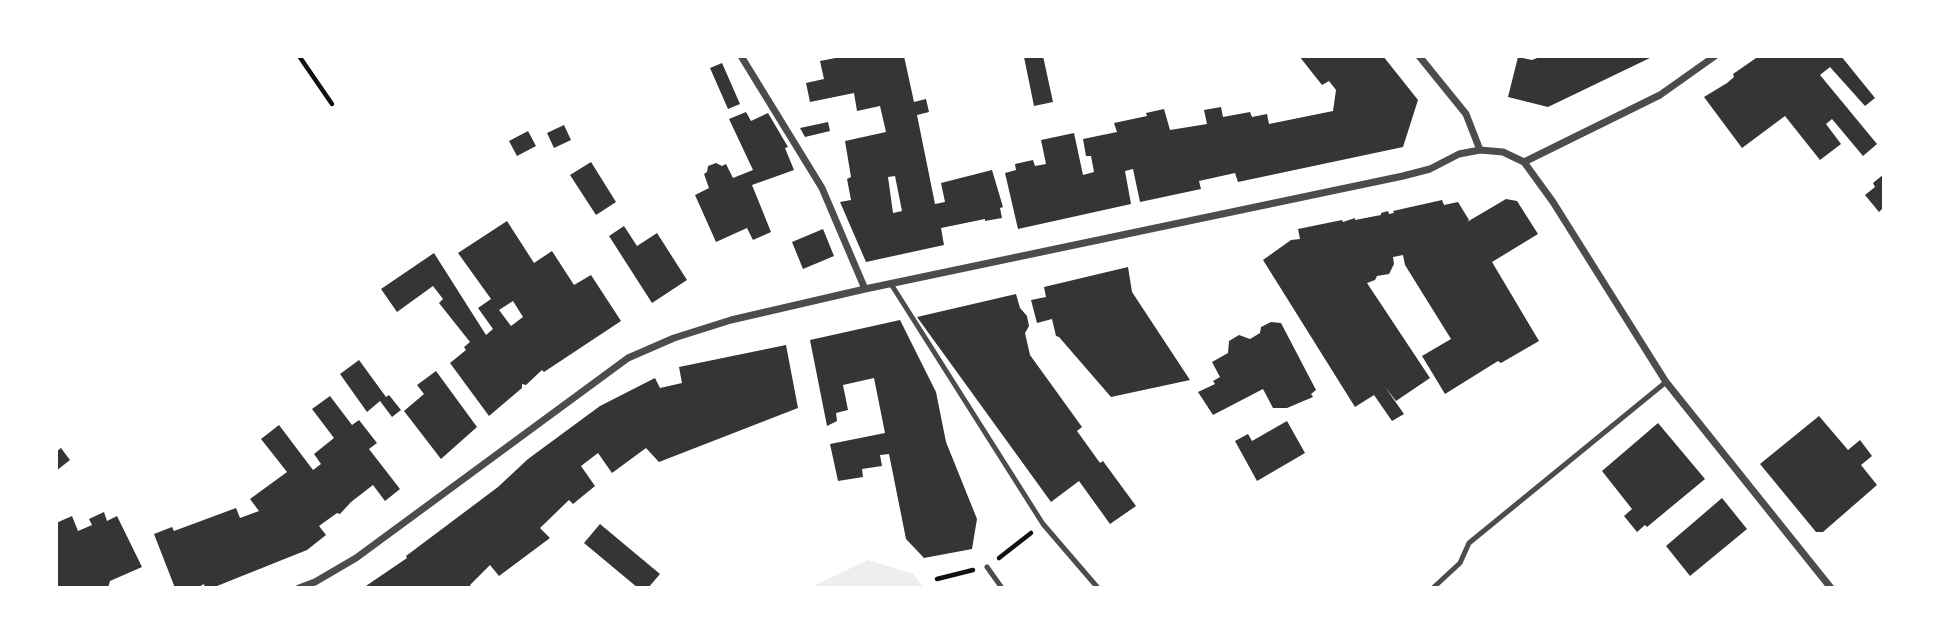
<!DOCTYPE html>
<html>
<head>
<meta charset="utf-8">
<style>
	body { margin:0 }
	#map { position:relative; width:1940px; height:644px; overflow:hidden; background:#fff; font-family:Cabin,sans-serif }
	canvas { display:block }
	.frame { position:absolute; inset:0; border:58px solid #fff; pointer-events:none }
</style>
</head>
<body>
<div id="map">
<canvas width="1940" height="644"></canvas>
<div class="frame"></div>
</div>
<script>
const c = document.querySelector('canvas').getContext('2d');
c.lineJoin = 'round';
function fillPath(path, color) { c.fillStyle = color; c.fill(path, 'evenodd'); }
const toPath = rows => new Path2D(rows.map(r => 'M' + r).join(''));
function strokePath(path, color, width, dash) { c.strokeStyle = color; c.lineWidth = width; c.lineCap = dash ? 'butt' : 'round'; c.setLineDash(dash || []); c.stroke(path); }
const green = toPath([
	[868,560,913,574,924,588,809,588]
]);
const building = toPath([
	[846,56,904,56,914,102,926,99,929,112,917,115,935,204,945,202,941,183,992,170,1003,207,1000,208,1002,218,985,221,985,219,941,228,944,245,866,262,840,202,851,200,847,179,851,177,845,141,886,132,880,106,857,111,854,93,810,102,806,83,824,79,820,61],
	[895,176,902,211,893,213,888,177],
	[1043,56,1053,102,1034,106,1024,57],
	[1299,56,1383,56,1418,100,1403,147,1238,182,1235,173,1199,181,1201,189,1140,202,1133,169,1125,171,1131,204,1018,229,1005,173,1016,170,1015,164,1033,160,1035,166,1046,164,1041,140,1074,133,1083,175,1094,172,1091,156,1086,156,1083,139,1117,132,1114,123,1147,116,1146,113,1164,109,1170,130,1207,124,1204,110,1221,107,1223,117,1250,112,1252,117,1267,114,1269,124,1333,111,1336,90,1329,81,1322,85],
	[1542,56,1654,56,1548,107,1508,97,1518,57,1532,60],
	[1759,56,1841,56,1875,98,1865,106,1830,67,1820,75,1877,144,1863,156,1832,119,1826,124,1841,144,1820,160,1785,116,1742,148,1704,97,1727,83,1734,77,1733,74],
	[722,63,740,104,728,109,710,68],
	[746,112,751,121,768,113,788,147,785,148,794,170,752,185,771,232,753,240,747,228,716,242,695,195,709,188,704,174,707,172,708,166,716,163,722,166,726,164,733,178,753,170,729,119],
	[828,122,830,131,805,137,800,128],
	[564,125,571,140,554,148,547,133],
	[528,131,536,146,517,156,509,141],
	[591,162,616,202,596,215,570,175],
	[1884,174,1884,207,1879,212,1865,195,1875,187,1873,183],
	[1506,199,1517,201,1538,234,1492,262,1539,341,1501,363,1498,361,1445,394,1422,356,1451,339,1405,265,1403,255,1393,257,1394,264,1389,274,1377,276,1375,280,1367,283,1430,378,1396,401,1385,387,1404,414,1392,421,1374,395,1355,407,1263,260,1291,240,1300,239,1298,229,1342,220,1343,222,1355,218,1355,220,1381,215,1381,213,1388,211,1389,214,1394,213,1393,211,1442,200,1444,205,1458,202,1469,220,1467,222],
	[507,221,534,263,552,251,574,285,591,275,621,321,544,372,542,370,526,385,522,384,522,388,489,416,450,363,466,350,464,347,470,342,439,303,443,299,433,286,397,312,381,289,434,253,486,335,493,329,478,308,491,299,458,253],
	[513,301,523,317,511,326,499,310],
	[624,226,637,246,657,233,687,280,652,303,609,236],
	[823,229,834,256,803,269,792,242],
	[1128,267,1132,292,1190,380,1111,397,1059,337,1056,336,1052,319,1037,323,1031,300,1046,297,1044,287],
	[1016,294,1020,308,1027,316,1029,326,1025,333,1030,355,1082,427,1077,431,1100,463,1103,461,1136,506,1110,524,1079,481,1051,502,917,317],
	[900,320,936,392,946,442,977,519,972,549,924,558,906,539,889,454,880,455,882,466,862,469,863,477,838,481,830,444,885,433,874,378,843,385,848,410,836,413,837,421,827,426,810,340],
	[1271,322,1281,323,1316,390,1311,394,1313,397,1287,408,1273,408,1263,389,1213,415,1198,392,1215,384,1213,381,1220,377,1212,362,1228,353,1229,341,1239,335,1250,339,1260,333,1261,327],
	[786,345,798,408,659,462,646,448,612,473,598,453,581,466,595,486,573,504,569,500,540,528,550,538,499,576,490,565,470,585,472,588,363,588,407,558,406,556,498,487,528,459,600,406,655,378,660,388,682,383,679,367],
	[359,360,386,397,389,395,401,410,392,417,380,401,367,412,340,374],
	[436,371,477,427,441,459,404,411,424,394,417,385],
	[330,396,352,425,359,420,377,443,369,449,400,489,385,501,373,485,351,502,340,514,337,513,319,526,326,535,307,550,212,588,205,588,204,584,197,588,175,588,154,534,172,527,174,531,236,508,240,518,259,511,250,499,287,472,261,439,279,425,313,470,321,464,314,454,334,438,312,409],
	[1819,416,1848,450,1860,440,1872,456,1861,465,1877,485,1823,532,1816,532,1760,464],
	[1287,421,1305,453,1257,481,1235,441,1248,434,1252,441],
	[1658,423,1705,479,1647,527,1645,525,1637,532,1624,516,1632,509,1602,471],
	[61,448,70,460,56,471,56,452],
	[1722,498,1747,529,1690,576,1666,546],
	[104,512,107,521,117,516,142,567,110,581,108,588,56,588,56,523,72,516,78,531,92,525,89,519],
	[600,524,660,574,648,588,638,588,584,543]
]);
const path = toPath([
	[299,56,332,104],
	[999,558,1031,533],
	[937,579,973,570]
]);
const service = toPath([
	[891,284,1043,524,1098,588],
	[987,567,1002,588],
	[1433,588,1460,563,1469,543,1666,382]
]);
const minor = toPath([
	[741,56,822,188,865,289],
	[1419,56,1466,114,1480,150],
	[1524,162,1660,95,1715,56],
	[299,588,315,582,356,558,628,358,674,338,731,320,865,289,1403,176,1430,169,1459,154,1480,150,1503,152,1524,162,1553,202,1666,382,1831,588]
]);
fillPath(green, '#eee');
fillPath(building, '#353535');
strokePath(path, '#111', 4.5);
strokePath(service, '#4c4c4c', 5);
strokePath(minor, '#4c4c4c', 7);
</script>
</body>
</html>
